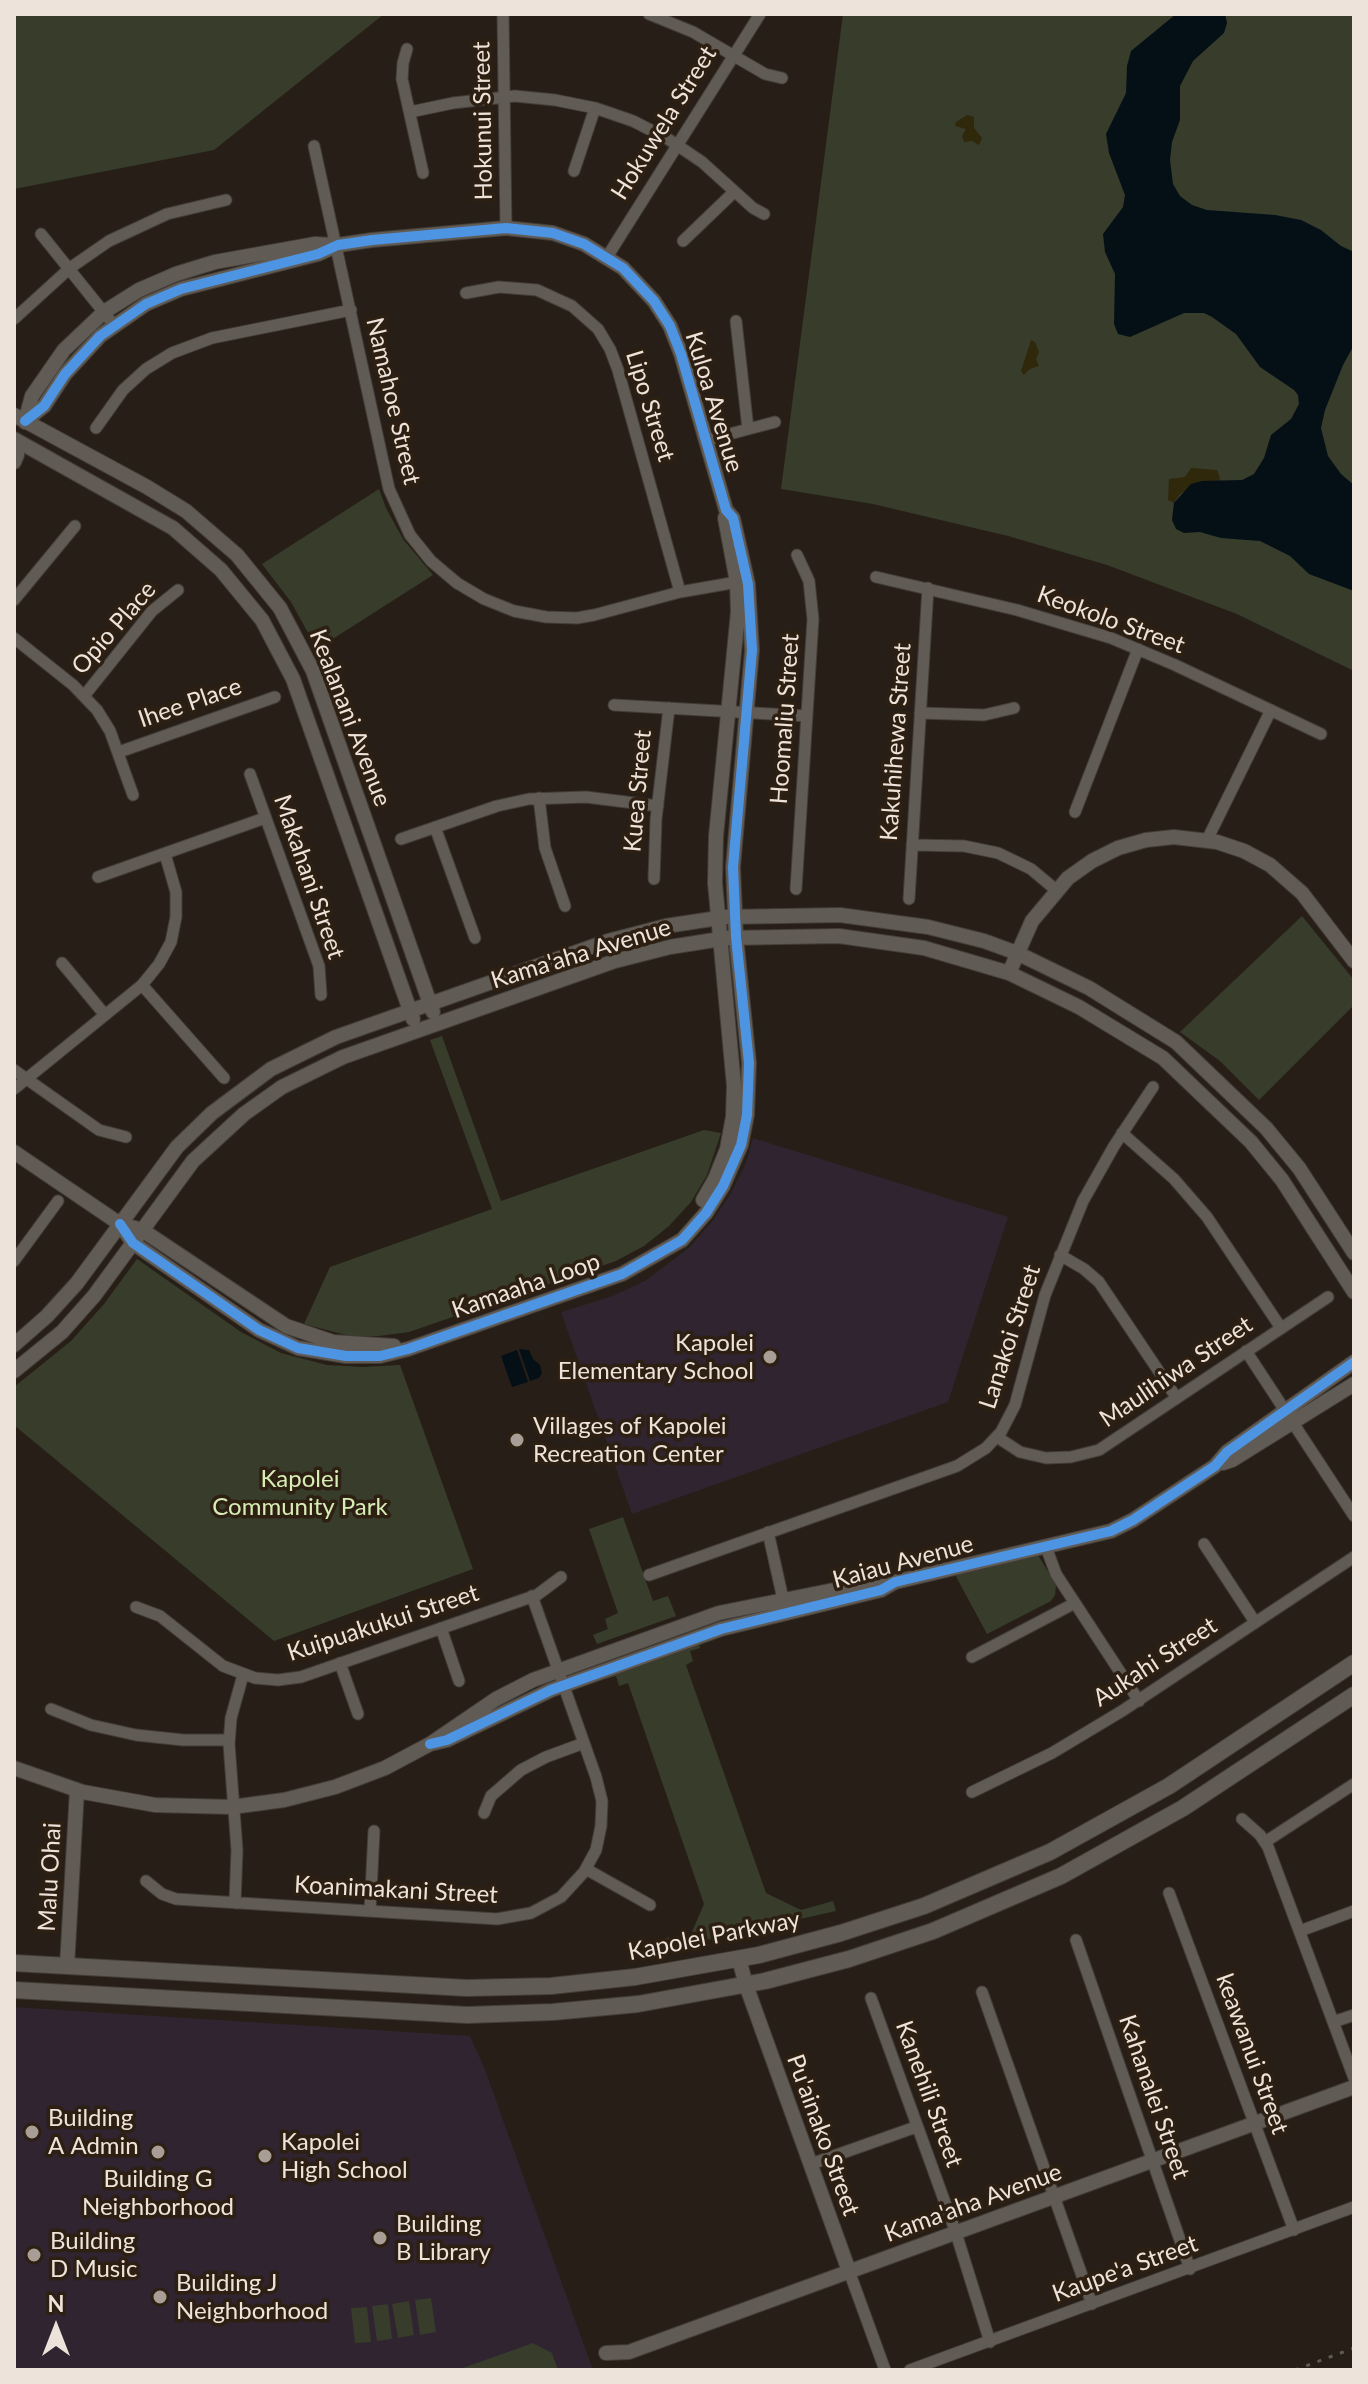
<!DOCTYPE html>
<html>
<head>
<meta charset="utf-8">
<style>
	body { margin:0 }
	#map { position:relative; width:1368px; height:2384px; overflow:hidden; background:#271f17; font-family:Lato,sans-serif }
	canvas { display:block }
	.frame { position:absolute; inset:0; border:16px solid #ede3da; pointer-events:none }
	.north { position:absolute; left:16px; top:2288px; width:80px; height:80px; -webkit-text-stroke:6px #2d1f11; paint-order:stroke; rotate:0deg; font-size:22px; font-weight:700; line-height:32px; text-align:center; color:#ede3da }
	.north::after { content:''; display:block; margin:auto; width:28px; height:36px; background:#ede3da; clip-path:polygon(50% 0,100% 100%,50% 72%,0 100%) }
</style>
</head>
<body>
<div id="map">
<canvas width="1368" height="2384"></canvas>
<div class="frame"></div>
<div class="north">N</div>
</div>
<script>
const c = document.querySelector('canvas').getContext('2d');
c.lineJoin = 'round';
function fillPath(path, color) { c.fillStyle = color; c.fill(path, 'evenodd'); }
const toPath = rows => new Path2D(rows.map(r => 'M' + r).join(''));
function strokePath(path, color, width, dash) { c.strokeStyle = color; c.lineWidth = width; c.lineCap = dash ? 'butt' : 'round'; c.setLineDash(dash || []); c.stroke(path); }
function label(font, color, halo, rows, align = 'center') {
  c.font = font + ' Lato,sans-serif'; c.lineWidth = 7; c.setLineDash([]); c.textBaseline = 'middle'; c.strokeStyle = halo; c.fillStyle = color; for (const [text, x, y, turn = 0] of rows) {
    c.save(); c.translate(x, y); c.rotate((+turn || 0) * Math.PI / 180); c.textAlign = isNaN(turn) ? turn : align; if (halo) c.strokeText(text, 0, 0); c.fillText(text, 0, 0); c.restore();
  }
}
const education = toPath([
	[753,1138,1008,1217,948,1402,632,1514,561,1312,610,1297,645,1281,690,1247,714,1219,732,1191,746,1163],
	[14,2007,470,2036,484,2067,593,2370,14,2370]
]);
const green = toPath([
	[14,14,384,14,214,150,14,189],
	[843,14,1354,14,1354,671,1237,614,1107,565,1008,536,873,504,781,489],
	[379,489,386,508,403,539,433,575,317,649,291,602,262,564],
	[1302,916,1354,980,1354,1005,1259,1100,1220,1061,1180,1032],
	[442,1036,501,1201,704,1130,721,1133,707,1175,691,1202,669,1226,644,1246,616,1261,409,1332,379,1336,350,1336,304,1324,330,1267,492,1209,430,1040],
	[137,1259,241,1332,281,1353,327,1365,363,1367,400,1365,473,1569,274,1641,14,1425,14,1387,71,1341,104,1304],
	[623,1517,653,1601,668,1596,676,1616,597,1644,593,1635,608,1629,605,1619,618,1613,589,1529],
	[1038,1555,1056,1585,1055,1595,1051,1601,987,1634,952,1569],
	[696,1636,700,1648,690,1651,693,1661,686,1665,766,1893,801,1910,833,1901,836,1911,657,1951,654,1940,691,1934,704,1904,628,1683,619,1686,616,1676,606,1679,603,1669],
	[431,2298,436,2332,420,2335,415,2300],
	[409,2301,414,2335,398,2338,392,2304],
	[388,2304,392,2339,377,2341,372,2306],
	[367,2307,371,2342,355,2343,351,2308],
	[533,2343,552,2353,558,2370,457,2370]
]);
const sand = toPath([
	[967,115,974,117,974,128,982,138,979,145,972,141,964,142,962,136,966,129,955,126,956,122],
	[1031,340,1035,342,1039,352,1036,359,1039,366,1030,369,1024,375,1021,371],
	[1191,468,1217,470,1220,478,1219,481,1202,481,1180,494,1174,503,1168,500,1169,479,1185,477]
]);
const water = toPath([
	[1176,14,1225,14,1227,23,1224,33,1193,61,1180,86,1180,120,1172,142,1170,160,1173,184,1180,196,1192,205,1207,210,1275,215,1301,220,1321,230,1341,246,1354,252,1354,345,1343,365,1325,410,1321,428,1328,456,1341,474,1354,485,1354,591,1309,574,1290,556,1260,541,1221,538,1200,532,1184,533,1176,529,1172,520,1174,503,1191,484,1202,481,1242,480,1254,474,1264,458,1271,435,1291,419,1299,404,1298,395,1294,390,1260,367,1236,334,1212,317,1204,313,1184,313,1130,337,1118,334,1114,324,1115,274,1105,252,1103,234,1123,207,1125,195,1109,153,1106,134,1126,93,1127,66,1131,51],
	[519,1349,529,1350,533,1359,540,1365,542,1373,539,1378,530,1381],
	[517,1350,528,1382,512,1387,501,1356]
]);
const minor = toPath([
	[503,14,506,228],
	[649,14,693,32,765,74,782,78],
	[407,49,403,63,402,79,423,173],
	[410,112,453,103,515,96,555,100,595,108,633,121,668,139,702,162,753,208,764,214],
	[314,146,389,489,410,535,431,561,457,583,484,599,514,611,546,617,577,618,594,615,680,592,743,581],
	[574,171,595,108],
	[41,234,114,325],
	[683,241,734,192],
	[607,257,760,14],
	[466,293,499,287,537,290,572,306,598,329,610,349,618,370,680,592],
	[14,319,70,268,109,241,167,214,226,200],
	[736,321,748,429],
	[96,428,123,390,146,369,172,353,212,338,351,310],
	[707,440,775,422],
	[876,577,1017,610,1111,638,1175,665,1321,734],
	[14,600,75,526],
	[14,638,73,685,97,710,110,731,133,795],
	[84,696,152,611,178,590],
	[614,705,807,716],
	[920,713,984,715,1014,708],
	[119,752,275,697],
	[250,774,319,966,321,995],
	[539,798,545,848,565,906],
	[1075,812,1138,649],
	[435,827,475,938],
	[401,839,497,806,529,799,586,797,658,806],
	[1207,840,1271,710],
	[912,845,964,846,998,853,1031,869,1056,890],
	[98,877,265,818],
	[654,879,656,819,669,708],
	[796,889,813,619,809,581,797,555],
	[909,899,928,588],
	[62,963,105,1015],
	[142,985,224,1078],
	[14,1070,99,1130,126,1137],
	[14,1089,142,985,159,964,171,942,176,917,176,892,165,854],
	[1122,1133,1174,1179,1207,1217,1281,1328],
	[1060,1255,1084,1269,1099,1282,1176,1397],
	[14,1261,58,1201],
	[1246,1351,1354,1516],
	[997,1437,1020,1452,1046,1458,1071,1457,1099,1450,1328,1297],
	[768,1532,785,1608],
	[1204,1544,1255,1622],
	[1046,1547,1056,1574,1139,1701],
	[649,1575,957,1466,986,1448,1001,1432,1015,1405,1045,1295,1083,1201,1114,1146,1153,1087],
	[136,1607,160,1616,223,1666,255,1678,278,1680,301,1677,537,1595,561,1577],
	[441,1628,459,1681],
	[972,1657,1075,1603],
	[340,1663,358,1714],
	[51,1709,91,1725,136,1735,183,1740,229,1740],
	[972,1792,1052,1753,1122,1711,1354,1557],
	[484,1813,491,1796,521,1770,546,1757,584,1743],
	[1242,1819,1260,1835,1268,1847,1354,2078],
	[1265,1842,1354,1784],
	[586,1869,650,1905],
	[146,1881,162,1894,176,1899,497,1919,531,1913,561,1897,584,1872,596,1850,601,1826,602,1801,596,1777,532,1596],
	[1169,1893,1294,2230],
	[235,1903,237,1850,229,1744,231,1718,243,1675],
	[370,1911,374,1831],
	[1300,1931,1354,1911],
	[1076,1940,1190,2269],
	[982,1992,1092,2304],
	[871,1998,956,2233,990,2342],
	[1333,2022,1354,2015],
	[811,2164,916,2127],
	[849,2271,885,2370],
	[910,2370,1354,2207]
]);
const tertiary = toPath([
	[14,415,147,487,186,511,237,555,280,608,313,671,433,1012],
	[25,421,44,406,65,374,100,336,146,304,181,289,318,254,338,245,372,240,506,228,553,233,584,244,623,268,654,301,670,326,681,354,726,510,733,518,748,584,752,650,733,867,736,937,749,1063,747,1115,741,1145,723,1186,706,1213,682,1240,622,1274,408,1349,380,1356,346,1356,298,1348,259,1330,133,1243,120,1224],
	[25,422,32,396,64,350,104,312,139,290,176,274,215,262,315,244,332,245],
	[14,439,173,528,221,570,262,620,293,679,413,1019],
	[14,462,17,455,16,440],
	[1009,973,1032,921,1068,878,1092,861,1118,848,1146,840,1174,837,1217,842,1244,851,1270,865,1302,893,1354,961],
	[14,1152,120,1224,142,1230,286,1326,333,1342,394,1346],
	[703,1200,715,1179,727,1149,733,1117,734,1086,715,883,716,836,738,612,737,582,725,518],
	[14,1345,47,1316,77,1283,177,1147,212,1113,271,1069,336,1037,608,941,666,926,725,917,840,915,928,927,984,941,1017,953,1089,988,1176,1042,1266,1128,1299,1168,1354,1253],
	[14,1371,62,1332,94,1296,193,1161,244,1114,282,1087,343,1057,615,961,670,947,727,938,839,936,924,948,1009,973,1079,1007,1163,1058,1251,1142,1282,1180,1354,1292],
	[1223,1463,1232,1460,1354,1384],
	[430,1744,447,1740,551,1690,721,1629,881,1590,895,1582,1111,1531,1133,1520,1215,1466,1227,1452,1354,1362],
	[14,1768,83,1792,155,1805,232,1807,284,1800,335,1787,385,1768,430,1744,496,1699,533,1680,719,1613,879,1581],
	[739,1959,746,1985,849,2271],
	[67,1966,77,1790],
	[606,2353,629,2352,1354,2087]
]);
const secondary = toPath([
	[14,1963,467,1988,551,1986,635,1977,759,1955,841,1933,924,1906,1050,1852,1169,1786,1354,1663],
	[14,1990,467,2015,553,2012,638,2004,765,1981,849,1959,933,1931,1061,1876,1183,1808,1354,1695]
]);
const rail = toPath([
	[1295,2370,1354,2348]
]);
const cycleway = toPath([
	[25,421,44,406,65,374,100,336,146,304,181,289,318,254,338,245,372,240,506,228,553,233,584,244,623,268,654,301,670,326,681,354,726,510,733,518,748,584,752,650,733,867,736,937,749,1063,747,1115,741,1145,723,1186,706,1213,682,1240,622,1274,408,1349,380,1356,346,1356,298,1348,259,1330,133,1243,120,1224],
	[430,1744,447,1740,551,1690,721,1629,881,1590,895,1582,1111,1531,1133,1520,1215,1466,1227,1452,1354,1362]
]);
const markers = [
	[770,1357,8,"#a89e96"],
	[517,1440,8,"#a89e96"],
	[32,2132,8,"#a89e96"],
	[158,2152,8,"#a89e96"],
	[265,2156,8,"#a89e96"],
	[380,2238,8,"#a89e96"],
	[34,2255,8,"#a89e96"],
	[160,2297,8,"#a89e96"]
];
const streetNames = [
	["Hokunui Street",483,121,-91],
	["Hokuwela Street",664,123,-58],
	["Namahoe Street",393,401,77],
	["Kuloa Avenue",714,402,73],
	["Lipo Street",650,406,73],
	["Keokolo Street",1111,620,20],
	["Opio Place",114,628,-49],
	["Ihee Place",190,703,-19],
	["Kealanani Avenue",350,718,69],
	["Hoomaliu Street",785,719,-86],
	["Kakuhihewa Street",896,742,-86],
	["Kuea Street",638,791,-85],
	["Makahani Street",309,877,71],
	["Kama'aha Avenue",581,954,-17],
	["Kamaaha Loop",526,1286,-19],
	["Lanakoi Street",1010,1337,-72],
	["Maulihiwa Street",1176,1372,-34],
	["Kaiau Avenue",903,1562,-15],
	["Kuipuakukui Street",383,1623,-18],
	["Aukahi Street",1155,1662,-33],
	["Malu Ohai",50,1877,-87],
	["Koanimakani Street",396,1890,3],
	["Kapolei Parkway",714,1936,-11],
	["keawanui Street",1252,2054,70],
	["Kanehili Street",929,2094,70],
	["Kahanalei Street",1154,2097,71],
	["Pu'ainako Street",823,2135,70],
	["Kama'aha Avenue",973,2203,-20],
	["Kaupe'a Street",1125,2269,-20]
];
const poiNames = [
	["Kapolei",754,1343,"right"],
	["Elementary School",754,1371,"right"],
	["Villages of Kapolei",533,1426],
	["Recreation Center",533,1454],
	["Building",48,2118],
	["A Admin",48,2146],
	["Kapolei",281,2142],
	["High School",281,2170],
	["Building G",158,2179,"center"],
	["Neighborhood",158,2207,"center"],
	["Building",396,2224],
	["B Library",396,2252],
	["Building",50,2241],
	["D Music",50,2269],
	["Building J",176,2283],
	["Neighborhood",176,2311]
];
const parkNames = [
	["Kapolei",300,1479],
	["Community Park",300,1507]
];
fillPath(education, '#2f242f');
fillPath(green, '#373c2b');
fillPath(sand, '#30280a');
fillPath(water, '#041016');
strokePath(minor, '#433d37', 13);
strokePath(tertiary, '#433d37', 16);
strokePath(secondary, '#433d37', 18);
strokePath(minor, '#615b55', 11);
strokePath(tertiary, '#615b55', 14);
strokePath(secondary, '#615b55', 16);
strokePath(rail, '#605a53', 3, [4, 8]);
strokePath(cycleway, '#4d94e3', 10);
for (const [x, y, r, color] of markers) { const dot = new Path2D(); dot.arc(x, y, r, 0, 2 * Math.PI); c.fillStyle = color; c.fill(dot); strokePath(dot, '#2d1f11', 3); }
label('24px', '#ede3da', '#2d1f11', streetNames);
label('24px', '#ede3da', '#2d1f11', poiNames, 'left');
label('24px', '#d7edb6', '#2d1f11', parkNames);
</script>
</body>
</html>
